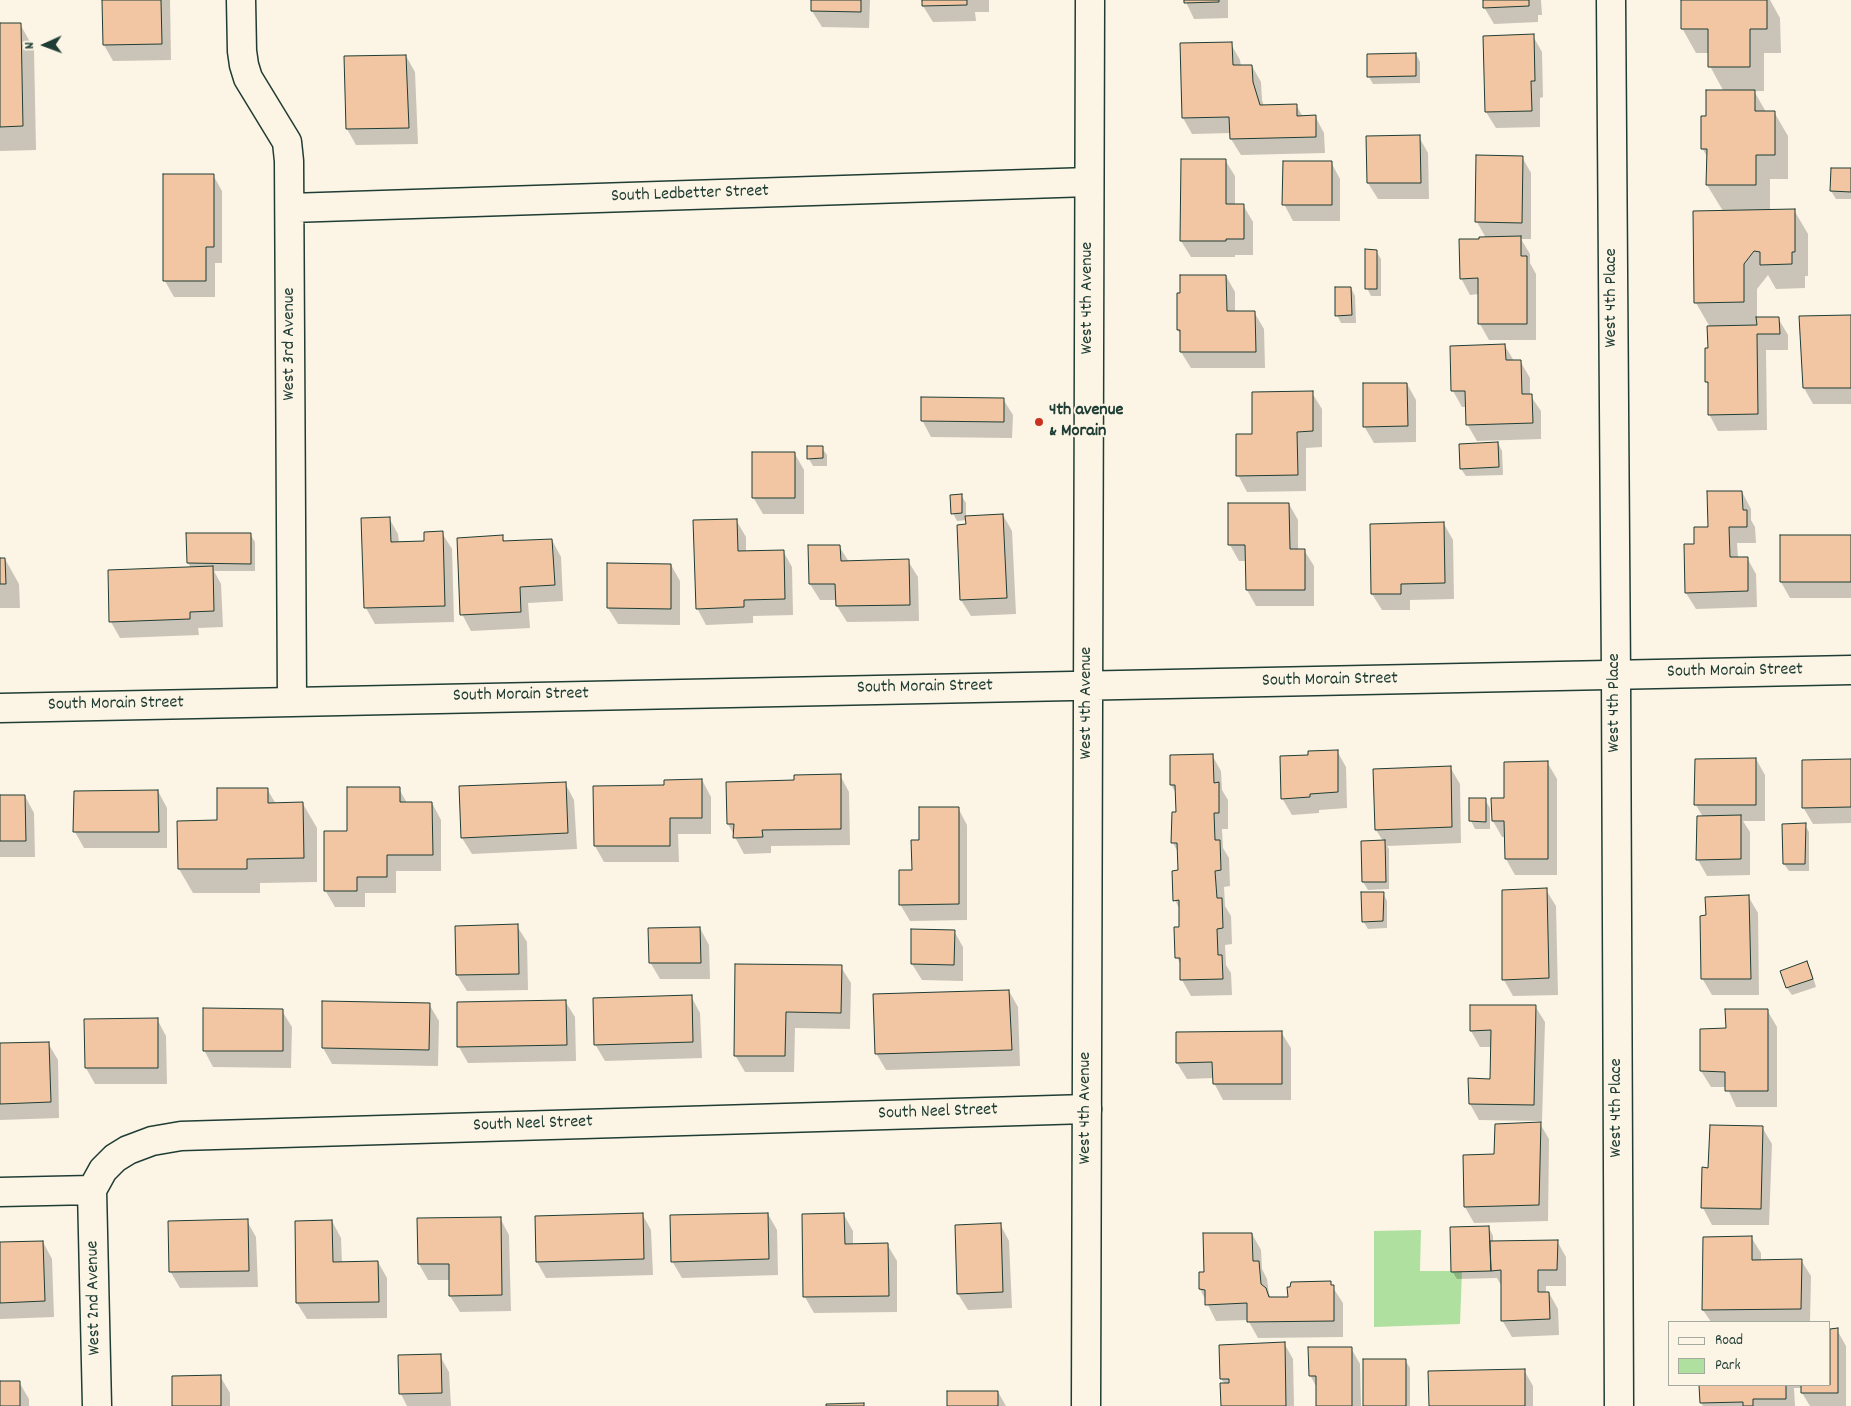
<!DOCTYPE html>
<html>
<head>
<meta charset="utf-8">
<style>
	body { margin:0 }
	#map { position:relative; width:1851px; height:1406px; overflow:hidden; background:#fcf5e5; font-family:Dekko,sans-serif }
	canvas { display:block }
	.legend { position:absolute; left:1668px; top:1321px; width:162px; height:65px; box-sizing:border-box; background:#fcf5e5; border:1px solid #a4ab9e; margin:0; padding:6px 9px; list-style:none; font-size:15px; color:#1f3d34 }
	.legend li { display:flex; align-items:center; gap:10px; height:25px }
	.legend b { width:25px; border:1px solid #a4ab9e }
	.north { position:absolute; left:20px; top:20px; width:50px; height:50px; -webkit-text-stroke:4px #fcf5e5; paint-order:stroke; rotate:268deg; font-size:14px; font-weight:700; line-height:20px; text-align:center; color:#1f3d34 }
	.north::after { content:''; display:block; margin:auto; width:18px; height:22px; background:#1f3d34; clip-path:polygon(50% 0,100% 100%,50% 72%,0 100%) }
</style>
</head>
<body>
<div id="map">
<canvas width="1851" height="1406"></canvas>
<ul class="legend">
<li><b style="height:6px;background:#fcf5e5"></b>Road</li>
<li><b style="height:14px;background:#b0e0a0"></b>Park</li>
</ul>
<div class="north">N</div>
</div>
<script>
const c = document.querySelector('canvas').getContext('2d');
c.lineJoin = 'round';
function fillPath(path, color) { c.fillStyle = color; c.fill(path, 'evenodd'); }
const toPath = rows => new Path2D(rows.map(r => 'M' + r).join(''));
function strokePath(path, color, width, dash) { c.strokeStyle = color; c.lineWidth = width; c.lineCap = dash ? 'butt' : 'round'; c.setLineDash(dash || []); c.stroke(path); }
function label(font, color, halo, rows, align = 'center') {
  c.font = font + ' Dekko,sans-serif'; c.lineWidth = 4; c.setLineDash([]); c.textBaseline = 'middle'; c.strokeStyle = halo; c.fillStyle = color; for (const [text, x, y, turn = 0] of rows) {
    c.save(); c.translate(x, y); c.rotate((+turn || 0) * Math.PI / 180); c.textAlign = isNaN(turn) ? turn : align; if (halo) c.strokeText(text, 0, 0); c.fillText(text, 0, 0); c.restore();
  }
}
const green = toPath([
	[1421,1230,1420,1271,1462,1271,1460,1324,1374,1327,1374,1231]
]);
const shadow = toPath([
	[103,0,170,0,171,60,113,61,104,45],
	[812,0,870,0,869,28,822,27,812,11],
	[923,0,989,0,989,12,975,12,976,21,933,22,923,6],
	[1185,0,1228,0,1228,18,1194,19],
	[1484,0,1541,0,1542,15,1538,15,1538,22,1494,24,1484,7],
	[1682,0,1770,0,1780,18,1781,53,1764,53,1764,91,1754,91,1766,112,1774,112,1788,136,1788,179,1770,179,1770,210,1794,210,1808,234,1808,276,1805,276,1805,288,1776,289,1768,275,1757,289,1757,318,1778,318,1788,335,1788,350,1766,350,1767,430,1718,431,1709,414,1709,386,1706,381,1710,327,1696,303,1723,211,1707,185,1708,158,1702,148,1707,117,1724,92,1710,66,1709,53,1696,53,1682,28],
	[20,24,34,49,36,150,0,151,0,25],
	[1533,36,1542,52,1543,97,1540,98,1540,127,1496,128,1486,112],
	[1231,44,1240,60,1241,66,1252,66,1261,82,1262,100,1264,106,1296,105,1303,117,1315,116,1324,133,1325,153,1241,155,1231,139,1231,133,1192,134,1183,118,1181,45],
	[1416,54,1420,62,1420,83,1373,84,1369,77],
	[406,56,415,72,418,144,356,145,347,129],
	[1419,137,1428,153,1429,199,1378,199,1368,183],
	[1522,157,1531,173,1531,239,1521,239,1530,254,1530,263,1536,274,1536,340,1489,340,1480,324,1479,294,1470,295,1461,278,1480,240,1486,238,1477,222],
	[1225,160,1235,176,1235,205,1243,205,1253,222,1253,255,1235,255,1235,257,1191,257,1181,241],
	[1331,162,1340,179,1340,221,1293,221,1284,204],
	[1851,170,1851,199,1836,199,1831,191],
	[213,175,222,191,222,263,215,263,215,297,174,297,165,281,165,176],
	[1376,251,1381,259,1381,296,1371,296,1367,288],
	[1226,276,1235,292,1235,312,1254,312,1264,329,1265,368,1191,368,1181,352,1181,335,1178,330],
	[1351,288,1355,296,1356,323,1341,323,1337,315],
	[1801,317,1851,317,1851,404,1813,404,1804,388],
	[1505,346,1514,361,1520,361,1530,378,1530,395,1541,411,1541,439,1477,441,1467,424,1467,407,1462,407,1453,391],
	[1407,384,1416,400,1416,442,1374,443,1364,426],
	[1312,393,1322,409,1322,447,1306,448,1306,491,1247,492,1238,475,1254,435],
	[1003,399,1013,415,1012,438,931,437,922,420],
	[1498,443,1502,451,1503,475,1466,476,1461,469],
	[822,448,827,455,827,466,813,466,809,459],
	[795,454,804,470,804,514,763,514,753,497],
	[1742,492,1751,509,1751,520,1755,527,1756,543,1737,543,1738,558,1747,558,1756,574,1757,607,1696,609,1686,593,1709,529],
	[961,495,966,503,966,517,1003,515,1012,531,1016,614,971,616,961,600,967,520,957,521,953,513],
	[1289,504,1298,520,1298,550,1304,550,1314,566,1314,606,1256,606,1247,590,1247,561,1239,561,1230,545],
	[389,518,398,534,399,543,426,542,442,533,452,549,454,622,375,624,366,608,362,519],
	[736,520,746,537,746,552,783,551,792,567,793,615,753,616,753,623,706,625,697,608],
	[1444,524,1453,540,1454,599,1410,600,1410,610,1382,610,1372,594],
	[188,534,250,534,255,542,255,571,214,571,221,584,223,627,198,628,199,635,120,638,111,622,191,568,188,563],
	[502,537,506,543,552,540,561,557,563,601,528,603,530,628,471,631,462,614],
	[1781,537,1851,537,1851,598,1790,598,1781,582],
	[839,546,849,562,908,561,918,577,919,621,847,622,837,606,837,600,820,600,810,584],
	[0,559,5,559,19,584,20,608,0,608],
	[608,565,671,565,680,581,680,625,618,624,608,608],
	[1337,751,1346,767,1347,808,1319,810,1319,813,1292,815,1282,798,1309,756],
	[1212,755,1221,771,1222,790,1228,800,1228,829,1222,829,1223,848,1229,858,1230,886,1224,887,1225,906,1231,916,1232,944,1225,945,1226,965,1231,973,1232,995,1191,996,1182,980,1181,966,1177,957,1180,929,1180,910,1175,900,1179,871,1178,852,1173,843,1177,813,1176,793,1171,785],
	[1756,759,1765,775,1765,821,1743,821,1750,832,1750,875,1707,876,1698,860,1698,817,1703,817,1696,805],
	[1851,760,1851,823,1813,824,1803,807],
	[1547,762,1557,779,1557,875,1515,875,1506,859,1506,837,1502,837,1493,821,1505,799],
	[1450,767,1460,784,1461,843,1387,846,1389,849,1389,889,1368,890,1363,882,1383,841,1376,830],
	[840,775,849,792,850,845,771,846,771,853,744,854,728,824,795,782],
	[702,780,711,797,711,834,678,834,679,862,604,862,595,846,665,787],
	[565,783,574,800,577,849,472,854,462,838],
	[267,789,276,804,303,804,317,828,317,882,260,883,260,893,193,893,179,869],
	[399,789,407,803,432,803,441,820,441,871,396,871,396,893,365,893,365,907,335,907,325,890,348,833],
	[158,791,167,808,167,848,84,848,75,832,75,792],
	[25,796,34,813,35,857,0,857,0,797],
	[1485,800,1490,808,1490,829,1475,829,1471,821],
	[958,808,967,825,967,920,910,921,900,904,913,871,920,841],
	[1805,825,1809,832,1809,871,1789,871,1784,864],
	[1546,890,1556,906,1558,995,1513,996,1504,980],
	[1383,893,1387,901,1387,928,1368,929,1363,921],
	[1748,896,1758,913,1759,995,1712,995,1702,978,1707,916],
	[517,926,527,942,528,990,467,991,457,975],
	[700,928,709,945,710,979,660,979,650,962],
	[954,931,963,947,963,981,922,980,912,964],
	[1807,962,1811,970,1816,987,1792,995,1787,988],
	[736,966,841,967,851,983,850,1029,795,1028,794,1072,745,1072,735,1055],
	[1009,991,1018,1007,1020,1066,886,1070,876,1053],
	[691,996,700,1013,702,1058,605,1061,595,1044],
	[565,1001,575,1017,576,1061,468,1063,459,1047,458,1003],
	[429,1004,439,1021,438,1066,332,1064,323,1048],
	[1535,1006,1545,1022,1542,1121,1479,1120,1470,1104,1491,1080,1492,1047,1480,1047,1471,1031],
	[1767,1010,1777,1027,1777,1107,1736,1107,1727,1087,1711,1087,1701,1071],
	[282,1011,292,1027,291,1068,213,1067,204,1050],
	[157,1019,166,1036,167,1084,95,1084,86,1068],
	[1281,1032,1291,1048,1291,1100,1223,1100,1214,1083,1214,1078,1187,1079,1177,1063],
	[48,1043,58,1060,59,1118,0,1120,0,1045],
	[1539,1122,1549,1139,1548,1221,1474,1223,1465,1207,1464,1156,1496,1155],
	[1762,1127,1772,1144,1769,1225,1712,1225,1703,1208,1704,1169,1709,1169],
	[642,1214,651,1230,653,1275,546,1278,537,1262],
	[768,1214,777,1230,778,1275,682,1278,672,1261],
	[803,1215,844,1215,853,1231,853,1245,887,1244,897,1261,897,1312,814,1313,805,1297],
	[500,1218,509,1235,511,1311,460,1312,450,1296,450,1280,428,1280,419,1264],
	[247,1221,256,1237,258,1287,180,1288,170,1271],
	[332,1221,341,1238,342,1263,378,1262,387,1278,387,1318,307,1319,297,1303,296,1222],
	[1000,1224,1009,1241,1012,1308,968,1310,958,1294],
	[1489,1228,1493,1236,1493,1242,1557,1241,1566,1257,1566,1286,1546,1286,1546,1293,1549,1293,1558,1309,1559,1335,1512,1337,1502,1320,1502,1287,1497,1278,1457,1279,1452,1271],
	[1252,1234,1261,1250,1262,1269,1267,1279,1269,1294,1271,1298,1289,1298,1330,1283,1343,1303,1343,1337,1258,1338,1248,1320,1216,1321,1200,1289,1205,1273],
	[1751,1237,1761,1253,1761,1261,1801,1260,1811,1276,1810,1322,1711,1322,1703,1310],
	[43,1242,52,1259,54,1317,0,1319,0,1244],
	[1830,1330,1837,1330,1846,1346,1846,1406,1810,1406,1802,1393,1802,1388,1794,1388,1795,1406,1703,1406,1701,1403,1700,1385,1830,1385],
	[1284,1343,1293,1359,1294,1406,1222,1406,1225,1384,1221,1379],
	[1351,1348,1360,1364,1361,1406,1318,1406,1317,1388,1310,1375],
	[440,1356,449,1372,451,1406,407,1406,401,1394,399,1357],
	[1405,1360,1410,1368,1410,1406,1364,1406],
	[1524,1370,1533,1386,1533,1406,1430,1406],
	[220,1376,230,1393,230,1406,173,1406],
	[19,1382,29,1399,29,1406,0,1406,0,1383],
	[998,1392,1006,1406,949,1406]
]);
const building = toPath([
	[102,0,161,0,162,44,103,45,102,0],
	[811,0,861,0,861,12,811,11,811,0],
	[922,0,967,0,967,5,922,6,922,0],
	[1184,0,1219,0,1219,2,1184,3,1184,0],
	[1483,0,1529,0,1529,6,1483,8,1483,0],
	[1681,0,1767,0,1767,29,1750,29,1750,67,1708,67,1708,29,1681,29,1681,0],
	[0,23,21,23,23,126,0,127,0,23],
	[1534,34,1535,81,1531,81,1532,111,1485,112,1483,36,1534,34],
	[1232,42,1233,65,1252,65,1253,82,1260,105,1297,104,1297,116,1316,115,1316,137,1230,139,1229,117,1182,118,1180,43,1232,42],
	[1416,53,1416,76,1367,77,1367,54,1416,53],
	[406,55,409,128,346,129,344,56,406,55],
	[1706,90,1755,90,1755,111,1775,111,1775,155,1756,155,1756,185,1706,185,1707,149,1701,149,1701,116,1706,116,1706,90],
	[1420,135,1421,183,1367,183,1366,136,1420,135],
	[1476,155,1523,156,1522,223,1475,222,1476,155],
	[1181,159,1226,159,1226,204,1244,204,1244,239,1226,239,1226,241,1180,241,1181,159],
	[1283,161,1332,161,1332,205,1282,205,1283,161],
	[1831,168,1851,168,1851,192,1830,191,1831,168],
	[163,174,214,174,214,247,206,247,206,281,163,281,163,174],
	[1795,209,1795,252,1792,252,1792,264,1760,265,1760,252,1754,251,1744,264,1744,302,1694,303,1693,211,1795,209],
	[1521,236,1521,256,1527,256,1527,324,1478,324,1478,278,1460,279,1459,239,1479,239,1479,237,1521,236],
	[1365,249,1377,250,1377,289,1365,289,1365,249],
	[1180,275,1226,275,1227,311,1255,311,1256,352,1180,352,1180,330,1177,330,1177,293,1180,293,1180,275],
	[1335,287,1351,287,1352,315,1335,316,1335,287],
	[1851,315,1851,388,1803,388,1799,316,1851,315],
	[1756,317,1779,317,1780,334,1757,334,1758,414,1708,415,1708,382,1705,382,1705,348,1708,348,1707,326,1757,325,1756,317],
	[1505,344,1506,360,1521,360,1522,394,1532,394,1533,423,1466,425,1465,391,1451,391,1450,346,1505,344],
	[1363,383,1407,383,1408,426,1363,427,1363,383],
	[1313,391,1313,431,1297,432,1298,475,1236,476,1236,434,1252,434,1252,392,1313,391],
	[921,397,1004,398,1004,422,921,421,921,397],
	[1498,442,1499,467,1460,469,1459,444,1498,442],
	[807,446,823,446,823,458,807,459,807,446],
	[752,452,795,452,795,498,752,498,752,452],
	[1707,491,1742,491,1743,510,1747,510,1747,527,1729,527,1730,557,1748,557,1748,591,1685,593,1684,544,1694,544,1694,527,1708,527,1707,491],
	[962,494,962,513,951,514,950,495,962,494],
	[1228,503,1289,503,1290,549,1305,549,1305,590,1246,590,1245,545,1228,545,1228,503],
	[1003,514,1007,598,960,600,957,525,966,524,965,516,1003,514],
	[390,517,391,542,424,541,424,532,443,531,445,606,364,608,361,518,390,517],
	[737,519,738,551,784,550,785,599,744,600,744,607,696,609,693,520,737,519],
	[1444,522,1445,583,1401,584,1401,594,1371,594,1370,524,1444,522],
	[186,533,251,533,251,564,187,563,186,533],
	[503,535,503,541,552,539,555,585,520,587,521,612,460,615,457,538,503,535],
	[1780,535,1851,535,1851,582,1780,582,1780,535],
	[808,545,840,545,841,561,909,559,910,605,836,606,835,584,809,584,808,545],
	[0,558,5,558,6,584,0,584,0,558],
	[607,563,671,564,671,609,607,608,607,563],
	[213,566,214,611,190,612,190,619,109,622,108,570,213,566],
	[1338,750,1338,792,1310,794,1310,797,1281,799,1280,756,1308,755,1308,751,1338,750],
	[1213,754,1214,783,1219,782,1219,813,1214,813,1215,840,1220,840,1221,870,1215,871,1217,898,1222,898,1223,928,1217,929,1218,955,1222,955,1223,979,1180,980,1180,958,1175,958,1174,927,1179,927,1179,900,1173,901,1172,871,1178,870,1177,843,1171,843,1172,812,1176,812,1175,785,1170,785,1170,755,1213,754],
	[1756,758,1756,805,1694,805,1695,759,1756,758],
	[1851,759,1851,807,1802,808,1802,760,1851,759],
	[1548,761,1548,859,1505,859,1504,821,1492,821,1491,798,1504,798,1504,762,1548,761],
	[1451,766,1452,827,1375,830,1373,769,1451,766],
	[841,774,841,829,762,830,763,837,733,838,734,824,727,824,726,782,794,780,794,775,841,774],
	[702,779,702,818,670,818,670,846,594,846,593,786,664,785,664,780,702,779],
	[566,782,568,833,461,838,459,786,566,782],
	[347,787,400,787,400,802,432,802,433,855,387,855,387,877,357,877,357,891,324,891,324,831,347,831,347,787],
	[217,788,268,788,268,803,303,802,304,858,247,859,247,869,178,869,177,821,217,820,217,788],
	[158,790,159,832,73,832,74,791,158,790],
	[0,795,25,795,26,841,0,841,0,795],
	[1469,798,1486,798,1486,822,1469,821,1469,798],
	[919,807,959,807,959,904,899,905,899,870,912,870,911,840,919,840,919,807],
	[1741,815,1741,859,1696,860,1697,816,1741,815],
	[1806,823,1805,864,1783,864,1782,824,1806,823],
	[1385,840,1386,882,1362,882,1361,841,1385,840],
	[1547,888,1549,978,1502,980,1502,890,1547,888],
	[1361,892,1384,892,1383,921,1362,922,1361,892],
	[1749,895,1751,979,1701,979,1700,916,1706,915,1705,897,1749,895],
	[518,924,519,974,456,975,455,926,518,924],
	[700,927,701,963,649,963,648,928,700,927],
	[911,929,955,930,954,965,911,964,911,929],
	[1807,961,1813,979,1786,988,1780,971,1807,961],
	[735,964,842,965,841,1013,786,1012,785,1056,734,1056,735,964],
	[1009,990,1012,1050,875,1054,873,994,1009,990],
	[692,995,693,1042,594,1045,593,998,692,995],
	[566,1000,567,1045,457,1047,457,1002,566,1000],
	[322,1001,430,1003,429,1050,322,1048,322,1001],
	[1470,1005,1536,1005,1534,1105,1469,1104,1468,1078,1490,1079,1491,1030,1470,1031,1470,1005],
	[203,1008,283,1009,283,1051,203,1051,203,1008],
	[1725,1009,1768,1009,1768,1091,1725,1091,1725,1072,1700,1071,1700,1029,1726,1028,1725,1009],
	[158,1018,158,1068,85,1068,84,1019,158,1018],
	[1282,1031,1282,1084,1213,1084,1212,1062,1176,1063,1176,1032,1282,1031],
	[49,1042,51,1102,0,1104,0,1043,49,1042],
	[1541,1122,1539,1205,1464,1207,1463,1155,1494,1154,1495,1124,1541,1122],
	[1710,1125,1763,1126,1761,1209,1701,1208,1702,1167,1708,1168,1710,1125],
	[643,1213,644,1259,536,1262,535,1216,643,1213],
	[768,1213,769,1259,671,1262,670,1215,768,1213],
	[844,1213,845,1244,888,1243,889,1296,803,1297,802,1214,844,1213],
	[501,1217,502,1295,449,1296,449,1264,418,1264,417,1218,501,1217],
	[248,1219,249,1271,169,1272,168,1221,248,1219],
	[332,1220,333,1262,378,1261,379,1302,296,1303,295,1221,332,1220],
	[1001,1223,1003,1292,957,1294,955,1225,1001,1223],
	[1489,1226,1491,1271,1451,1272,1450,1227,1489,1226],
	[1203,1233,1252,1233,1253,1261,1259,1261,1261,1284,1266,1288,1269,1297,1288,1297,1287,1287,1290,1287,1291,1282,1331,1281,1331,1285,1334,1285,1334,1321,1247,1322,1247,1303,1205,1305,1205,1290,1199,1289,1199,1272,1204,1272,1203,1233],
	[1752,1236,1752,1260,1802,1259,1801,1309,1702,1310,1703,1237,1752,1236],
	[1558,1240,1557,1270,1538,1270,1538,1292,1549,1292,1550,1319,1501,1321,1501,1270,1491,1271,1490,1241,1558,1240],
	[43,1241,45,1301,0,1303,0,1242,43,1241],
	[1838,1328,1838,1393,1801,1393,1801,1385,1830,1385,1830,1329,1838,1328],
	[1285,1342,1286,1406,1221,1406,1220,1383,1229,1383,1229,1379,1220,1379,1219,1345,1285,1342],
	[1308,1347,1352,1347,1352,1406,1316,1406,1316,1376,1309,1376,1308,1347],
	[441,1354,442,1393,399,1394,398,1355,441,1354],
	[1363,1359,1406,1359,1406,1406,1363,1406,1363,1359],
	[1525,1369,1525,1406,1429,1406,1428,1371,1525,1369],
	[221,1375,221,1406,172,1406,172,1376,221,1375],
	[0,1381,20,1381,20,1406,0,1406,0,1381],
	[1699,1385,1786,1385,1786,1399,1753,1399,1753,1406,1743,1406,1743,1402,1700,1403,1699,1385],
	[947,1391,998,1391,998,1406,947,1406,947,1391],
	[864,1403,864,1406,826,1406,826,1404,864,1403]
]);
const minor = toPath([
	[241,0,242,51,244,65,248,78,287,142,289,161,292,701],
	[1611,0,1616,675,1619,1406],
	[290,208,1089,182],
	[92,1190,97,1406],
	[0,1192,92,1190,103,1170,115,1158,128,1150,152,1141,181,1136,1087,1109]
]);
const tertiary = toPath([
	[0,708,1851,670],
	[1086,1406,1090,0]
]);
const markers = [
	[1039,422,5,"#c8321e"]
];
const streetNames = [
	["South Ledbetter Street",690,195,-2],
	["West 4th Avenue",1089,298,-90],
	["West 4th Place",1613,298,-90],
	["West 3rd Avenue",291,344,-90],
	["South Morain Street",1735,672,-1],
	["South Morain Street",1330,681,-1],
	["South Morain Street",925,688,-1],
	["South Morain Street",521,696,-1],
	["West 4th Avenue",1088,703,-90],
	["West 4th Place",1616,703,-90],
	["South Morain Street",116,705,-1],
	["West 4th Avenue",1087,1108,-90],
	["West 4th Place",1618,1108,-90],
	["South Neel Street",938,1113,-2],
	["South Neel Street",533,1125,-2],
	["West 2nd Avenue",95,1298,-91]
];
const poiNames = [
	["4th avenue",1049,412],
	["& Morain",1049,433]
];
fillPath(green, '#b0e0a0');
fillPath(shadow, '#0003');
fillPath(building, '#f2c6a2');
strokePath(building, '#1f3d34', 1);
strokePath(minor, '#1f3d34', 31);
strokePath(tertiary, '#1f3d34', 31);
strokePath(minor, '#fcf5e5', 28);
strokePath(tertiary, '#fcf5e5', 28);
for (const [x, y, r, color] of markers) { const dot = new Path2D(); dot.arc(x, y, r, 0, 2 * Math.PI); c.fillStyle = color; c.fill(dot); strokePath(dot, '#fcf5e5', 2); }
label('18px', '#1f3d34', '#fcf5e5', streetNames);
label('bold 18px', '#1f3d34', '#fcf5e5', poiNames, 'left');
</script>
</body>
</html>
